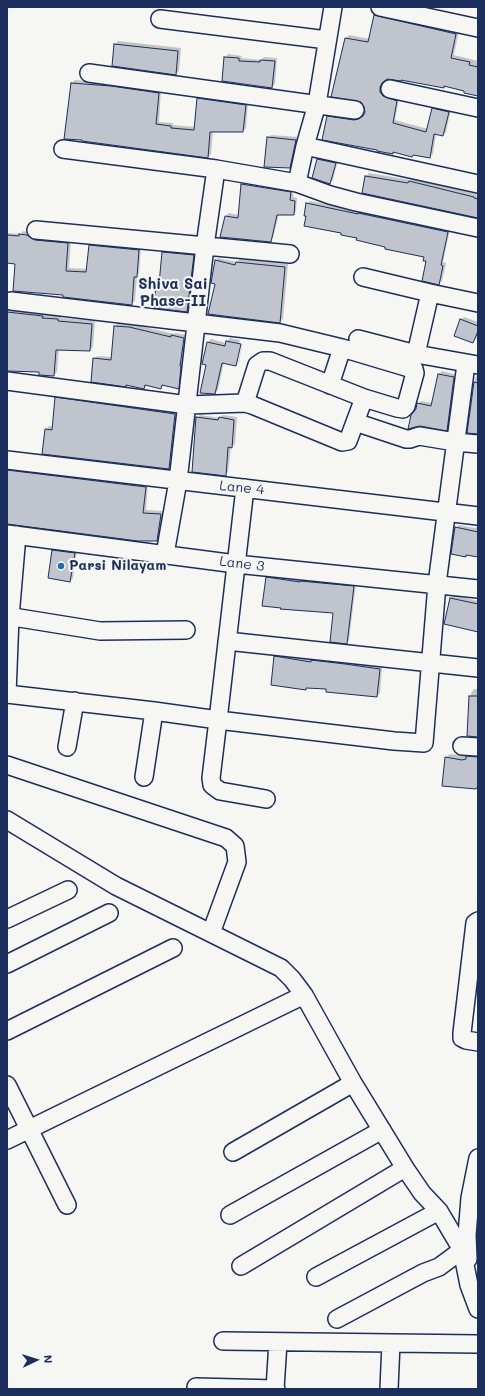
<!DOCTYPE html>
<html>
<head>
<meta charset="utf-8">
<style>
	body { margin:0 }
	#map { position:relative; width:485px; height:1396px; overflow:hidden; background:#f6f6f2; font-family:Mali,sans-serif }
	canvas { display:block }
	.frame { position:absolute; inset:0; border:8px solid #1b2f5e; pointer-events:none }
	.north { position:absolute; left:16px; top:1340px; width:40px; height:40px; -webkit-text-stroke:3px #f6f6f2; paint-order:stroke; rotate:86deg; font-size:11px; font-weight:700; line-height:16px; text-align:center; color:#1b2f5e }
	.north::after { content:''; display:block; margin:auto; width:14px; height:18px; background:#1b2f5e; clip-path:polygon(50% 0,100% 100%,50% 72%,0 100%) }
</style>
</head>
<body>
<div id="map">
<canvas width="485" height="1396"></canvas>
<div class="frame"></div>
<div class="north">N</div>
</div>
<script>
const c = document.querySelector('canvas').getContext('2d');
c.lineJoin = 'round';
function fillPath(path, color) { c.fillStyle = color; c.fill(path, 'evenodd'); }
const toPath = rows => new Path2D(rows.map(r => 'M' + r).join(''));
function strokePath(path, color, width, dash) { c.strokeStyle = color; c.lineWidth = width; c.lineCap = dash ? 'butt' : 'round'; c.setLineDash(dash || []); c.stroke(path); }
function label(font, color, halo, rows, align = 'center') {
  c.font = font + ' Mali,sans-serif'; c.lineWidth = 4; c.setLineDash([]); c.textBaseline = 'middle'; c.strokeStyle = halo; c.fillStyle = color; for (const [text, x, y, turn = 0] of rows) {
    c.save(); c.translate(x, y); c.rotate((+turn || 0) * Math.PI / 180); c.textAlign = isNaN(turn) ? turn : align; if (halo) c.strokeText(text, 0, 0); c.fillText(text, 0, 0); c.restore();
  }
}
const shadow = toPath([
	[378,12,459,31,454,55,478,61,478,95,466,90,445,86,444,87,401,79,386,79,384,80,383,83,383,88,399,98,395,120,428,129,433,109,436,106,451,109,446,132,443,135,436,134,433,154,429,157,394,151,393,153,328,117,331,114,358,117,364,115,366,112,346,38,349,35,370,39,375,15],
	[118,41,181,48,179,71,176,74,115,44],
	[228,54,242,56,241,58,261,60,264,57,277,58,275,84,272,87,225,58],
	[75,80,114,83,161,90,159,122,173,123,173,125,196,127,198,99,201,96,248,102,246,128,243,131,213,131,211,154,208,157,72,83],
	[271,135,299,137,293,163,290,167,268,138],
	[321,156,338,160,333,180,330,183,318,159],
	[369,173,411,180,413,178,476,194,476,195,478,196,478,217,363,192,366,176],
	[245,181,294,189,293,197,297,198,296,211,293,214,279,214,273,238,270,241,226,216,229,213,239,215,242,184],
	[310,201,450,229,443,262,446,263,442,281,439,284,425,256,342,233,307,204],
	[23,231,71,240,69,268,88,269,90,245,93,242,141,247,139,273,137,276,135,301,131,304,64,294,16,263,7,262,7,233,21,234],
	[166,249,196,252,190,308,187,311,157,284,160,282,163,252],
	[218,258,237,262,240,259,288,264,283,319,280,322,216,283,215,261],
	[7,309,45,313,45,315,61,316,61,318,95,321,93,347,90,350,59,349,57,372,54,375,40,371,7,371],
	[464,317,478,322,478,334,476,339,473,342,461,320],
	[118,323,132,324,174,334,175,333,187,335,182,363,184,363,181,384,178,388,164,384,161,388,147,385,144,388,127,384,126,386,94,359,97,356,112,357,115,326],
	[230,338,240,340,235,363,238,363,243,341,239,362,235,365,224,362,218,390,215,393,207,364,208,342,211,339,226,343],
	[442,371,457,375,450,426,447,429,416,409,418,404,421,401,433,403,439,374],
	[478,375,478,433,468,432,475,378],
	[59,395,178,411,172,465,169,468,46,429,49,426,53,427,56,398],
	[200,415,220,418,223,415,237,417,235,444,231,447,228,472,225,475,197,418],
	[7,466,148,484,146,510,163,511,160,537,157,540,18,524,7,524],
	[459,525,475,528,478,526,478,556,468,554,466,556,456,528],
	[56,547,77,550,73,578,70,581,53,550],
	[270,575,303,579,304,578,356,583,349,640,346,643,334,612,266,578],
	[454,595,478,601,478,631,451,598],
	[278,654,382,666,380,693,377,696,327,689,275,657],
	[474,689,478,689,478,737,468,735,471,693],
	[471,753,478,753,478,787,446,757,450,754,467,756]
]);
const building = toPath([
	[374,15,456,34,451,58,470,62,469,65,478,67,478,96,464,93,464,91,444,86,444,88,401,80,401,81,387,79,382,83,380,87,380,92,383,96,397,101,393,123,426,132,432,108,449,112,443,136,434,134,430,158,413,155,412,157,393,152,393,154,377,151,377,150,322,140,327,116,354,120,358,119,363,116,365,112,364,107,361,102,331,97,345,38,368,42,374,15],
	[114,44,178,51,176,75,112,66,114,44],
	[224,57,239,58,239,61,260,62,260,60,275,61,272,88,222,81,224,57],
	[71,83,111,86,159,93,156,124,171,126,171,128,194,130,197,98,246,105,243,132,210,132,208,158,82,141,82,140,64,139,71,83],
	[267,137,296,140,290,168,264,167,267,137],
	[317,159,336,163,330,184,312,178,317,159],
	[365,176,408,183,409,181,474,197,474,198,478,199,478,218,362,193,365,176],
	[241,184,291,192,290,200,295,201,294,215,277,215,271,242,220,237,225,216,238,218,241,184],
	[306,203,358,214,358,213,448,232,441,265,443,266,439,285,422,281,426,261,423,261,424,257,385,249,385,247,356,240,357,238,341,235,341,233,304,226,306,216,304,216,306,203],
	[19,234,27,235,31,238,35,240,68,243,66,271,86,272,89,245,139,250,137,277,134,277,132,305,63,297,63,295,13,291,15,264,7,263,7,235,19,236,19,234],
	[162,252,194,255,187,312,154,308,156,284,159,284,162,252],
	[215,260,235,265,236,262,285,267,280,323,208,314,215,284,211,283,215,260],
	[7,312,43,316,42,318,58,319,58,321,92,324,90,351,56,350,54,376,39,375,39,372,7,371,7,312],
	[460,319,478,326,478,331,473,343,454,336,460,319],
	[114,326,129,327,171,337,171,335,184,338,180,366,181,366,179,389,162,385,161,389,145,385,144,389,126,385,126,387,91,382,93,358,111,360,114,326],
	[226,341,241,344,236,366,222,363,215,394,200,393,206,365,202,364,207,342,225,346,226,341],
	[438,374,454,377,447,431,420,426,408,429,411,415,416,409,417,403,431,406,438,374],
	[474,382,478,383,478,434,467,433,474,382],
	[55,397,175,414,169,469,42,454,45,429,52,430,55,397],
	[196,417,218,420,219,417,234,420,232,448,228,447,226,476,192,472,196,417],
	[7,470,146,487,143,513,161,514,157,541,138,541,7,524,7,470],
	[455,527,478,532,478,557,466,555,466,557,451,554,455,527],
	[52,550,75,553,70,582,48,578,52,550],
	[266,577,300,582,300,581,354,586,347,644,330,642,333,613,280,609,281,608,262,606,266,577],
	[450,598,478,604,478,632,444,624,450,598],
	[274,656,311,662,311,660,345,664,380,669,377,697,326,692,326,689,306,688,306,690,271,685,274,656],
	[469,696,478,696,478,737,467,736,469,696],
	[466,756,478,757,478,788,476,788,476,789,442,786,445,757,462,760,466,759,466,756]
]);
const minor = toPath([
	[380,7,478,28],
	[160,19,327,40],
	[89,73,355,110],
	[390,89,478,108],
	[305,146,317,104,333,7],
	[63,149,216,169,297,183],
	[478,184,305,146,297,183,330,195,356,202,478,228],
	[36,230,290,254],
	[363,277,430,293],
	[11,301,280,333,342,348,409,368,414,369,415,373,406,406,403,409,397,408,364,398,270,361,263,361,257,365,245,403],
	[358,339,416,354,478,365],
	[416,354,430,293,478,303],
	[7,381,188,405,245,403,252,405,342,442,348,441,364,398],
	[330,385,342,348],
	[355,422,406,439,410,439,419,436,455,442,478,444],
	[7,460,478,516],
	[245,488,218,720,394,741,424,743,437,584,466,364],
	[7,534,236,564,478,589],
	[165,554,178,481,205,246,216,169],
	[7,616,100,631,186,630],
	[227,641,478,668],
	[7,694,154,711,218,720,211,778,212,785,220,791,266,799],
	[7,694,10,617,17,535],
	[462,746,478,747],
	[67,747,75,701],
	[7,765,226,838,235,846,237,862,211,933],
	[144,777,154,711],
	[7,820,116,886,281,968,292,979,304,995,353,1083,405,1168,422,1193,439,1211,462,1250,469,1285,478,1309],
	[7,919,68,890],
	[478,921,475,923,462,1033,462,1038,466,1040,478,1042],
	[7,964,109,913],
	[7,1031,173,948],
	[7,1085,67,1205],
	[7,1140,304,995],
	[233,1152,353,1083],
	[230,1215,382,1130],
	[468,1259,467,1235,470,1198,478,1158],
	[241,1266,405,1168],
	[316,1277,439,1211],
	[337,1319,423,1273,439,1267,462,1250],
	[223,1341,478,1344],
	[196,1387,276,1389],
	[275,1389,278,1342],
	[389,1389,391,1343]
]);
const markers = [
	[61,566,4,"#1f6fb2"]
];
const streetNames = [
	["Lane 4",242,488,6],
	["Lane 3",242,564,7]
];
const poiNames = [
	["Parsi Nilayam",69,566]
];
const neighbourhoodNames = [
	["Shiva Sai",173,284],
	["Phase-II",173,301]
];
fillPath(shadow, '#0003');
fillPath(building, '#c0c4cd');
strokePath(building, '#1b2f5e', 1);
strokePath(minor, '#1b2f5e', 20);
strokePath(minor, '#f6f6f2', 17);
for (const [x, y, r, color] of markers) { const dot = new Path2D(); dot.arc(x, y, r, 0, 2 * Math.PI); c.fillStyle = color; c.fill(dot); strokePath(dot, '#f6f6f2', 1.5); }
label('14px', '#1b2f5e', '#f6f6f2', streetNames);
label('bold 14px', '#1b2f5e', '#f6f6f2', poiNames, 'left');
label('bold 15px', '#1b2f5e', '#f6f6f2', neighbourhoodNames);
</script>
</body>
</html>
